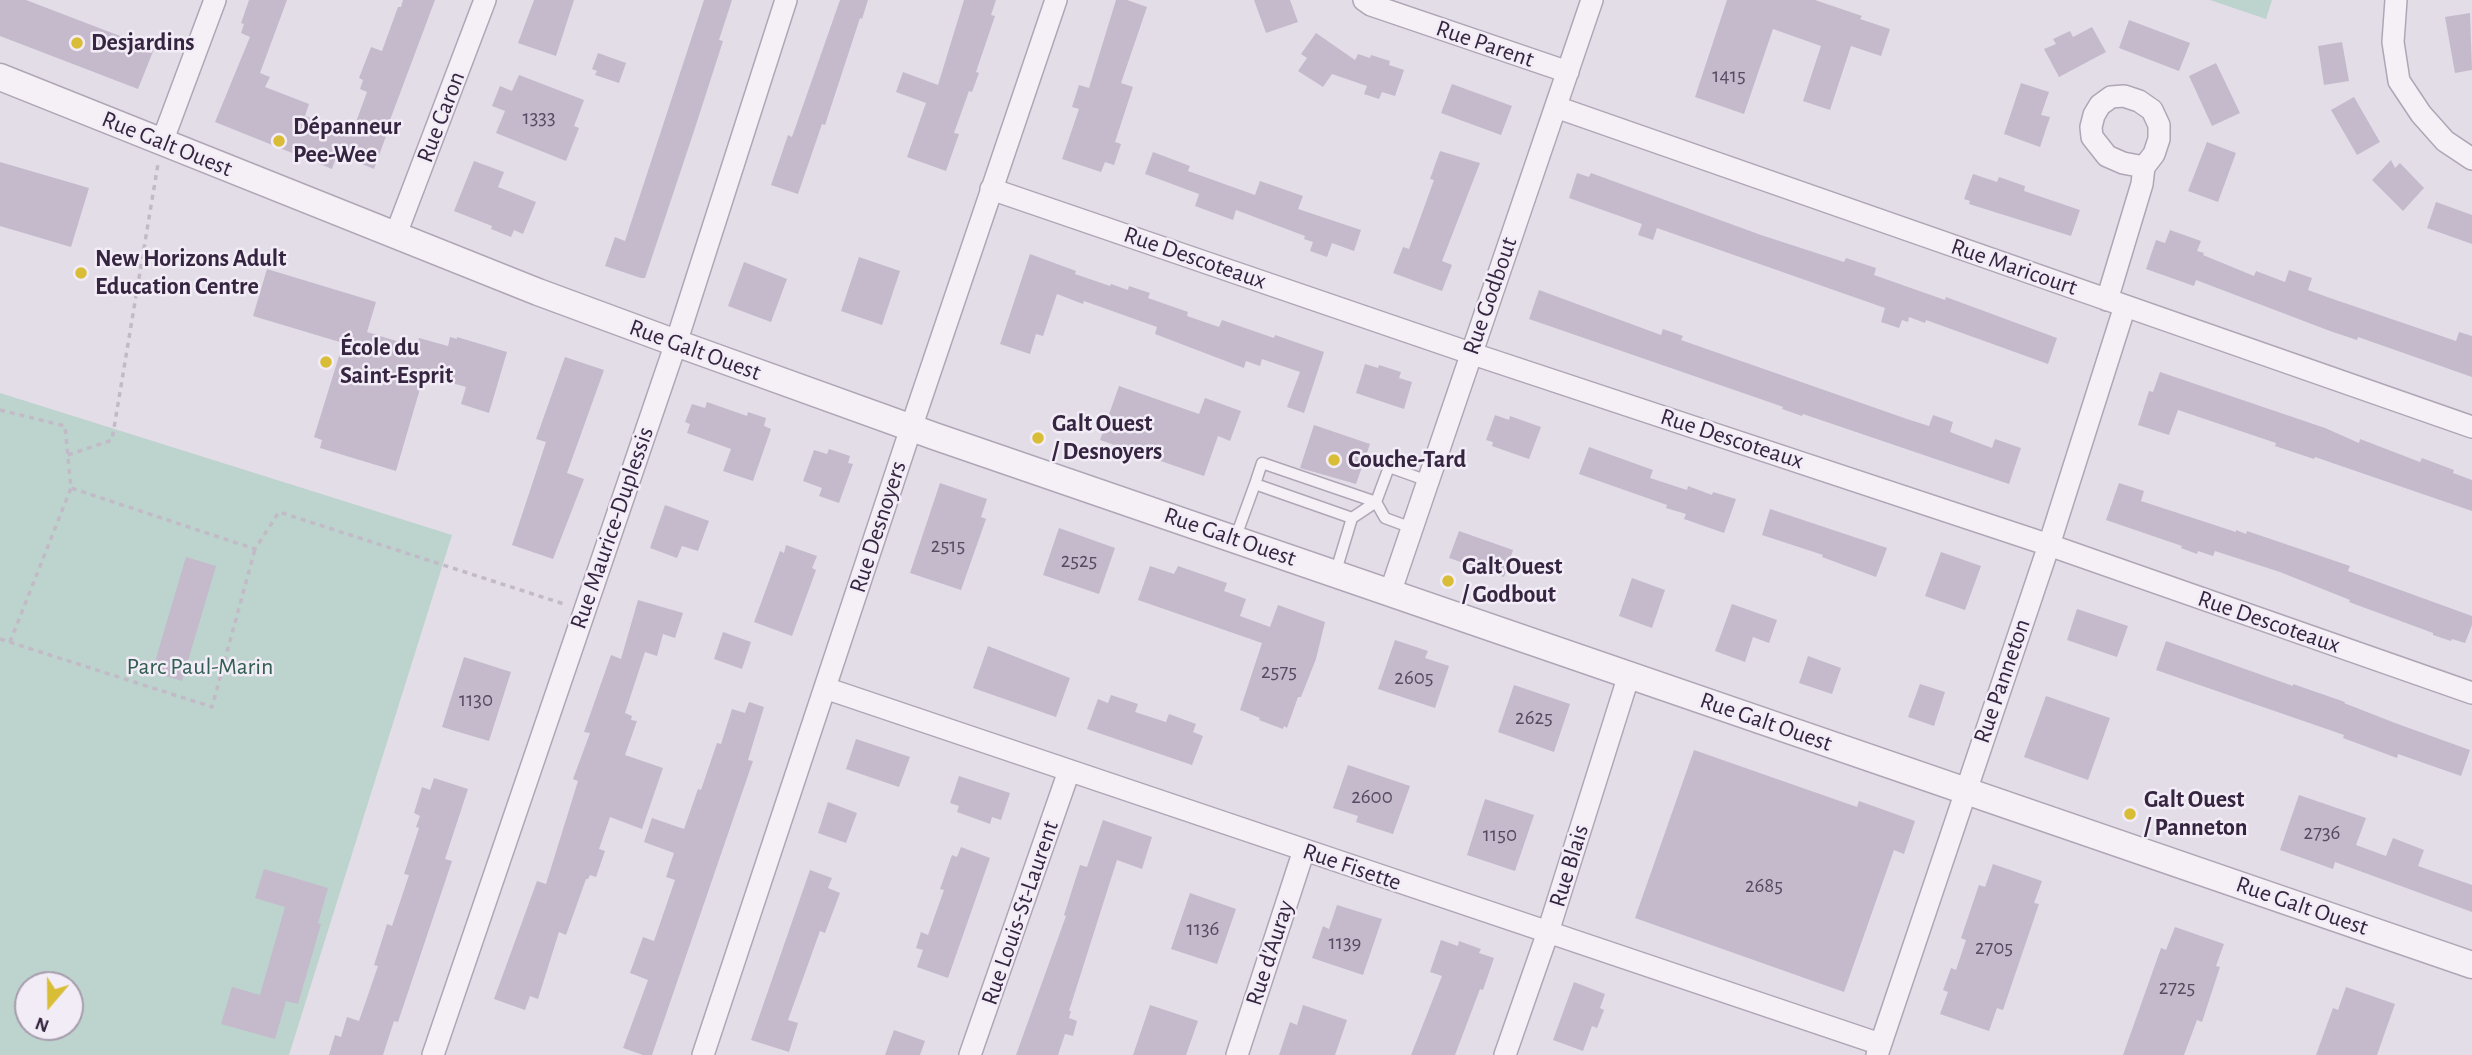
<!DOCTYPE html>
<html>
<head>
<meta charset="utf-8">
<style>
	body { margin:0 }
	#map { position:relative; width:2472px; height:1055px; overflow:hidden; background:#e3dde8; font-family:"Alegreya Sans",sans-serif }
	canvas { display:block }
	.north { position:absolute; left:14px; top:971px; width:70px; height:70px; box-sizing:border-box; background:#f2ecf6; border:2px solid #a69cad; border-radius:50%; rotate:200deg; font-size:19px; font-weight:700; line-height:28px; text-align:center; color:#352540 }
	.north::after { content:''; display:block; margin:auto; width:24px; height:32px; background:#d9bd36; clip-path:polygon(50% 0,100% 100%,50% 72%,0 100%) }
</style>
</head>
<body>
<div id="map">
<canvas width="2472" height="1055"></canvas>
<div class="north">N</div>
</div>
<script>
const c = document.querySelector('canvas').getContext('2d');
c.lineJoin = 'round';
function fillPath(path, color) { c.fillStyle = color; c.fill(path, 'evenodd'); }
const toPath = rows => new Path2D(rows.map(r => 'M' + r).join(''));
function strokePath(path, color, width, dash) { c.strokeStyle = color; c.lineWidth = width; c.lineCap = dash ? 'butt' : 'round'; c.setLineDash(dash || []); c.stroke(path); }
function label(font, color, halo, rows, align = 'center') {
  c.font = font + ' "Alegreya Sans",sans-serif'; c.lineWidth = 5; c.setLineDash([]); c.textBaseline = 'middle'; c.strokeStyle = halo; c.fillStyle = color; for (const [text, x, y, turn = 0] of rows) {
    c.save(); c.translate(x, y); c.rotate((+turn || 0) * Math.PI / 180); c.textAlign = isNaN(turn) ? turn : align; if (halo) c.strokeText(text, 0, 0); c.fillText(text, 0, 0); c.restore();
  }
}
const green = toPath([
	[2210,0,2272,0,2266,19],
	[0,393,452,535,289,1055,0,1055],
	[28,985,70,985,70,1027,28,1027]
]);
const building = toPath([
	[0,0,26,0,154,49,138,89,0,36],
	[249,0,287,0,260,73,270,77,265,87,309,104,305,116,352,133,367,92,360,89,363,80,359,78,371,47,382,51,398,7,401,7,403,0,435,0,390,120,392,120,374,169,337,154,332,169,215,122,250,37,241,33,244,24,241,23],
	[534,0,574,0,556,56,518,43],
	[704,0,732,0,719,40,723,41,695,128,645,278,641,278,605,266,615,237,625,241],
	[840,0,868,0,862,19,860,18,825,125,822,124,798,194,771,185,788,135,792,137],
	[964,0,996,0,991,15,995,16,976,72,979,73,972,92,969,91,954,133,959,134,946,171,907,157,926,103,896,92,903,72,938,85],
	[1116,0,1127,0,1147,7,1121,83,1133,87,1115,142,1121,144,1114,165,1105,162,1101,172,1062,159,1079,109,1072,107,1079,85,1089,88],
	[1254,0,1290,0,1298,22,1266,33],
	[1727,0,1815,0,1862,16,1860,19,1890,29,1881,56,1851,46,1830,110,1803,101,1821,46,1773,29,1744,114,1695,97],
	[2470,13,2472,70,2455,73,2445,17],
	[2129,20,2190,43,2179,71,2119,48],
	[2092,27,2106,52,2059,77,2044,49,2056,44,2053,39,2070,31,2073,37],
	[1316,33,1355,60,1358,54,1370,58,1371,55,1390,61,1389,65,1404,70,1395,96,1382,92,1379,99,1364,94,1367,86,1332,74,1323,87,1298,71,1307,58,1301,54],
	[2342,42,2349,81,2324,85,2318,46],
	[598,53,626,63,619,83,595,75,597,71,592,69],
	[2216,63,2240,113,2212,126,2189,76],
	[519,75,584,100,574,126,579,128,566,161,496,133,505,111,492,106,500,86,512,91],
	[2021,83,2049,92,2041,115,2050,117,2040,147,2004,134],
	[1452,84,1512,106,1501,135,1441,113],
	[2354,97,2380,142,2357,155,2331,110],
	[2207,142,2236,153,2218,202,2188,191],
	[1440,151,1480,163,1442,261,1452,265,1442,291,1393,273,1403,247,1409,249,1434,180,1430,179],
	[1153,152,1190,166,1188,171,1255,195,1260,181,1303,196,1298,209,1361,230,1354,251,1332,243,1327,257,1310,251,1313,242,1304,239,1305,236,1236,210,1233,220,1195,206,1199,194,1145,174],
	[2391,160,2395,168,2400,163,2424,188,2403,211,2372,180],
	[474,161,504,172,498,187,536,202,523,234,514,230,511,237,491,229,492,226,454,211],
	[0,162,89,188,71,247,0,226],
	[1577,173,1589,177,1591,173,1761,235,1844,262,1846,258,1876,268,1874,275,1945,300,1946,297,2057,338,2048,364,1926,320,1925,323,1909,317,1908,322,1902,320,1899,328,1881,322,1885,308,1657,228,1653,240,1638,235,1642,224,1569,198],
	[1973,174,1997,182,1999,177,2025,186,2024,191,2080,210,2071,236,1969,204,1970,201,1964,199],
	[2436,202,2472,215,2472,244,2427,228],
	[2170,230,2201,241,2197,251,2204,253,2203,255,2254,276,2256,271,2285,282,2289,270,2312,278,2308,290,2330,298,2456,341,2459,332,2472,336,2472,377,2358,337,2357,340,2330,331,2196,280,2194,286,2146,269,2156,240,2165,243],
	[1030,254,1076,271,1075,274,1110,286,1111,284,1128,290,1129,286,1150,293,1148,298,1188,312,1187,316,1219,327,1222,320,1274,338,1275,335,1324,352,1304,413,1287,407,1300,372,1262,359,1260,366,1246,361,1244,368,1155,334,1157,327,1084,301,1083,304,1057,294,1043,336,1036,334,1030,354,1000,344],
	[859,257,900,271,882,325,841,311],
	[744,262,787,279,771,322,728,306],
	[267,269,376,302,367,332,416,347,419,338,448,346,450,337,457,339,457,337,507,352,489,413,461,404,466,387,424,375,396,471,320,448,322,440,314,437,343,343,253,316],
	[1539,290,1661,335,1663,329,1683,336,1681,340,1907,419,1929,426,1933,415,1953,422,1950,432,1992,448,1995,439,2021,448,2009,484,1803,414,1802,416,1782,409,1783,407,1772,403,1529,319],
	[565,357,604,370,567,473,584,479,553,559,512,545,546,442,536,439],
	[1365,364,1378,368,1379,365,1401,372,1399,378,1412,382,1404,409,1356,393],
	[2160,372,2325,428,2359,443,2360,439,2420,462,2422,458,2454,470,2453,473,2472,480,2472,511,2315,457,2314,459,2275,446,2276,443,2178,410,2169,435,2138,425,2149,391,2153,392],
	[1119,386,1199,414,1205,398,1241,411,1230,441,1218,436,1204,476,1100,440],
	[707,402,747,416,748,412,766,418,764,426,771,429,753,481,723,471,731,449,687,433,690,424,685,422,692,404,705,408],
	[1495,415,1509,420,1510,416,1541,427,1529,459,1492,446,1493,442,1486,440],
	[1314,425,1370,444,1356,484,1300,468],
	[1589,447,1653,470,1650,478,1687,490,1688,486,1712,495,1713,492,1736,499,1724,533,1684,519,1686,514,1666,508,1667,505,1579,474],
	[829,449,850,456,848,463,853,464,839,503,819,496,822,488,803,481,814,450,827,454],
	[940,483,987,499,981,517,986,519,961,590,910,573],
	[2119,483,2144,491,2141,501,2236,532,2236,530,2246,534,2247,531,2300,549,2350,566,2348,571,2472,616,2472,625,2465,643,2452,639,2451,641,2433,635,2433,633,2349,602,2350,600,2280,572,2215,551,2213,556,2198,551,2197,554,2181,548,2182,546,2106,520],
	[665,505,709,521,698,551,682,546,677,558,650,548],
	[1770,509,1887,548,1876,577,1822,557,1823,555,1762,535],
	[1059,528,1115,548,1099,594,1043,575],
	[1459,531,1513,550,1504,577,1449,558],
	[786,545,817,556,812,568,816,570,792,636,754,622,780,551,784,553],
	[1941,552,1981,566,1965,610,1925,596],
	[186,557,216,566,182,681,152,672],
	[1150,566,1174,574,1178,566,1227,583,1224,591,1246,599,1240,616,1270,627,1278,605,1325,622,1316,659,1301,697,1298,697,1287,728,1284,726,1283,729,1259,720,1260,718,1240,710,1262,643,1138,600],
	[1632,578,1665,590,1652,628,1619,616],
	[638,600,683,613,675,638,663,634,657,656,645,652,625,713,632,716,631,720,637,721,625,755,663,768,642,829,610,817,599,849,605,851,596,877,590,875,588,879,586,879,566,935,559,932,538,999,530,996,525,1010,494,999,537,881,546,884,578,781,573,779,590,733,584,732,611,655,621,659],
	[1732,604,1777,620,1769,643,1753,637,1745,662,1715,651],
	[2077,609,2128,626,2117,657,2067,640],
	[723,632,751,642,742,669,714,659],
	[1395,640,1428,651,1425,658,1449,666,1435,708,1378,689],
	[2166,641,2293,686,2293,684,2345,702,2344,703,2395,723,2470,750,2461,776,2398,754,2397,758,2343,738,2344,735,2156,670],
	[988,646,1070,678,1056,717,973,688],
	[1808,656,1841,668,1832,694,1799,683],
	[464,657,511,672,489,741,442,727],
	[1920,684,1945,692,1934,726,1908,717],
	[1514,685,1570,704,1554,752,1498,732],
	[1111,695,1138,704,1135,712,1166,722,1169,714,1196,724,1193,732,1203,736,1192,765,1087,729,1098,699,1108,703],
	[2046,696,2110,718,2088,780,2024,757],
	[749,702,764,707,748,760,753,761,652,1055,643,1055,623,1048,648,980,630,973,643,937,654,941,675,880,666,877,674,853,644,842,652,818,684,829,698,789,701,790,717,743,721,744,732,709,745,713],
	[856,739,910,757,899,787,846,769],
	[1694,750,1857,807,1859,801,1915,821,1904,854,1894,850,1844,992,1635,918],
	[1348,765,1410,786,1393,834,1356,822,1358,816,1333,808],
	[959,776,1010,793,1001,820,992,817,990,824,957,812,959,806,950,803],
	[434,778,468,789,445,859,452,861,398,1022,394,1021,383,1055,329,1055,335,1035,341,1037,347,1017,359,1021,378,966,374,965,387,924,392,926,409,875,404,874,419,828,416,827,420,816,414,813,422,787,430,790],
	[2299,795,2366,818,2356,845,2386,856,2393,838,2424,850,2418,866,2472,885,2472,912,2335,862,2333,869,2280,850],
	[1485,799,1534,815,1515,871,1467,855],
	[828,802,857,813,846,843,818,833],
	[1103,820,1152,837,1142,869,1117,860,1069,1011,1071,1011,1069,1018,1077,1021,1073,1036,1065,1034,1058,1055,1016,1055,1066,916,1064,915,1080,865,1087,867],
	[961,847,990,858,948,978,917,967,923,950,916,948,921,932,928,935,944,890,940,889,952,855,957,857],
	[1993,864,2042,881,2034,903,2039,904,2003,1010,1997,1008,1989,1031,1940,1014,1948,992,1943,990,1951,968,1956,970,1966,940,1961,938,1979,885,1985,887],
	[264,869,328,888,318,923,321,924,298,1004,286,1001,275,1039,221,1024,232,987,260,995,285,907,255,898],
	[810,870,832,878,828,888,840,893,825,933,820,931,788,1020,798,1023,789,1052,751,1040],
	[1190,893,1236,909,1217,964,1171,949],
	[1337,905,1382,919,1363,975,1312,958,1323,926,1329,929],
	[2175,927,2224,944,2216,966,2220,967,2202,1022,2197,1020,2184,1055,2123,1055,2161,948,2166,950],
	[1441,940,1458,946,1459,941,1481,949,1479,953,1494,958,1483,990,1480,989,1455,1055,1411,1055,1442,976,1430,972],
	[1574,982,1605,994,1600,1008,1604,1010,1597,1028,1592,1026,1583,1051,1553,1040],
	[2346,987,2395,1004,2377,1055,2316,1055,2333,1008,2338,1010],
	[1150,1005,1198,1021,1186,1055,1133,1055],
	[1303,1005,1347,1020,1335,1055,1279,1055,1290,1022,1297,1025],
	[894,1030,925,1041,920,1055,885,1055]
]);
const path = toPath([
	[0,410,65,426,71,488,255,549,279,512,567,605],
	[68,455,112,440,158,164],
	[0,639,212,707,255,549],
	[10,642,71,488]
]);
const service = toPath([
	[1255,484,1262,463,1376,502,1385,518,1412,528],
	[1352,518,1376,502,1389,467,1428,481],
	[1235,539,1255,484,1352,518,1335,574]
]);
const minor = toPath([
	[1364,0,1371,5,1568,72],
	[2396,0,2393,42,2399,81,2421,114,2445,141,2472,159],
	[1556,107,2472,427],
	[162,142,215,0],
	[991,189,1470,353,2049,545,2472,693],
	[396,234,485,0],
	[2107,300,2142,184,2144,167,2154,154,2159,139,2159,125,2152,110,2139,101,2124,96,2111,97,2100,105,2094,115,2091,127,2092,137,2107,156,2123,163,2144,167],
	[1390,593,1592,0],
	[825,688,1880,1044],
	[433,1055,676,343,786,0],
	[703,1055,911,428,1056,0],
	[970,1055,1069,771],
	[1237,1055,1304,850],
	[1505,1055,1548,932,1629,675],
	[1877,1055,2049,545,2125,306]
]);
const tertiary = toPath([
	[0,77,538,292,676,343,934,436,2472,965]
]);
const markers = [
	[77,43,7,"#d9bd36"],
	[279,141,7,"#d9bd36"],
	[81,273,7,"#d9bd36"],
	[326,362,7,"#d9bd36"],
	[1038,438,7,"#d9bd36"],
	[1334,460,7,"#d9bd36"],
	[1448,581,7,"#d9bd36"],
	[2130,814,7,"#d9bd36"]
];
const numberNames = [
	["1415",1729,76],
	["1333",539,118],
	["2515",948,546],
	["2525",1079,561],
	["2575",1279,672],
	["2605",1414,678],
	["1130",476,700],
	["2625",1534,718],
	["2600",1372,797],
	["2736",2322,833],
	["1150",1500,835],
	["2685",1764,886],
	["1136",1203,929],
	["1139",1345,943],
	["2705",1994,948],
	["2725",2177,988]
];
const poiNames = [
	["Desjardins",91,43],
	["Dépanneur",293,127],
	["Pee-Wee",293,155],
	["New Horizons Adult",95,259],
	["Education Centre",95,287],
	["École du",340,348],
	["Saint-Esprit",340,376],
	["Galt Ouest",1052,424],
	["/ Desnoyers",1052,452],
	["Couche-Tard",1348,460],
	["Galt Ouest",1462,567],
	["/ Godbout",1462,595],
	["Galt Ouest",2144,800],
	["/ Panneton",2144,828]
];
const streetNames = [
	["Rue Parent",1485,44,19],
	["Rue Caron",441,117,-69],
	["Rue Galt Ouest",167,144,22],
	["Rue Descoteaux",1195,258,19],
	["Rue Maricourt",2014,267,19],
	["Rue Godbout",1490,296,-71],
	["Rue Galt Ouest",695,350,20],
	["Rue Descoteaux",1732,439,18],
	["Rue Desnoyers",878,527,-72],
	["Rue Maurice-Duplessis",612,528,-71],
	["Rue Galt Ouest",1230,537,19],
	["Rue Descoteaux",2269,622,19],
	["Rue Panneton",2002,681,-71],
	["Rue Galt Ouest",1766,722,19],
	["Rue Blais",1569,866,-73],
	["Rue Fisette",1352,867,19],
	["Rue Galt Ouest",2302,906,19],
	["Rue Louis-St-Laurent",1020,913,-71],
	["Rue d'Auray",1270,953,-72]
];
const parkNames = [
	["Parc Paul-Marin",200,667]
];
fillPath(green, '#bdd3cd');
fillPath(building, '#c4bacb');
strokePath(service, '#afa6b6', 13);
strokePath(minor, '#afa6b6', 24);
strokePath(tertiary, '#afa6b6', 29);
strokePath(path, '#c2bbc7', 3.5, [5, 5]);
strokePath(service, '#f4f0f6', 10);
strokePath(minor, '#f4f0f6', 21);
strokePath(tertiary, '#f4f0f6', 26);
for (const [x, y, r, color] of markers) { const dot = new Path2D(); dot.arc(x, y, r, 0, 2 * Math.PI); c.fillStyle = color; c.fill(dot); strokePath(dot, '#f2ecf6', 2.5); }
label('21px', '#594a63', null, numberNames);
label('bold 24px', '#352540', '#f2ecf6', poiNames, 'left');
label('24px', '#352540', '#f2ecf6', streetNames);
label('24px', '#315d53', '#f2ecf6', parkNames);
</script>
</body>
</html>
